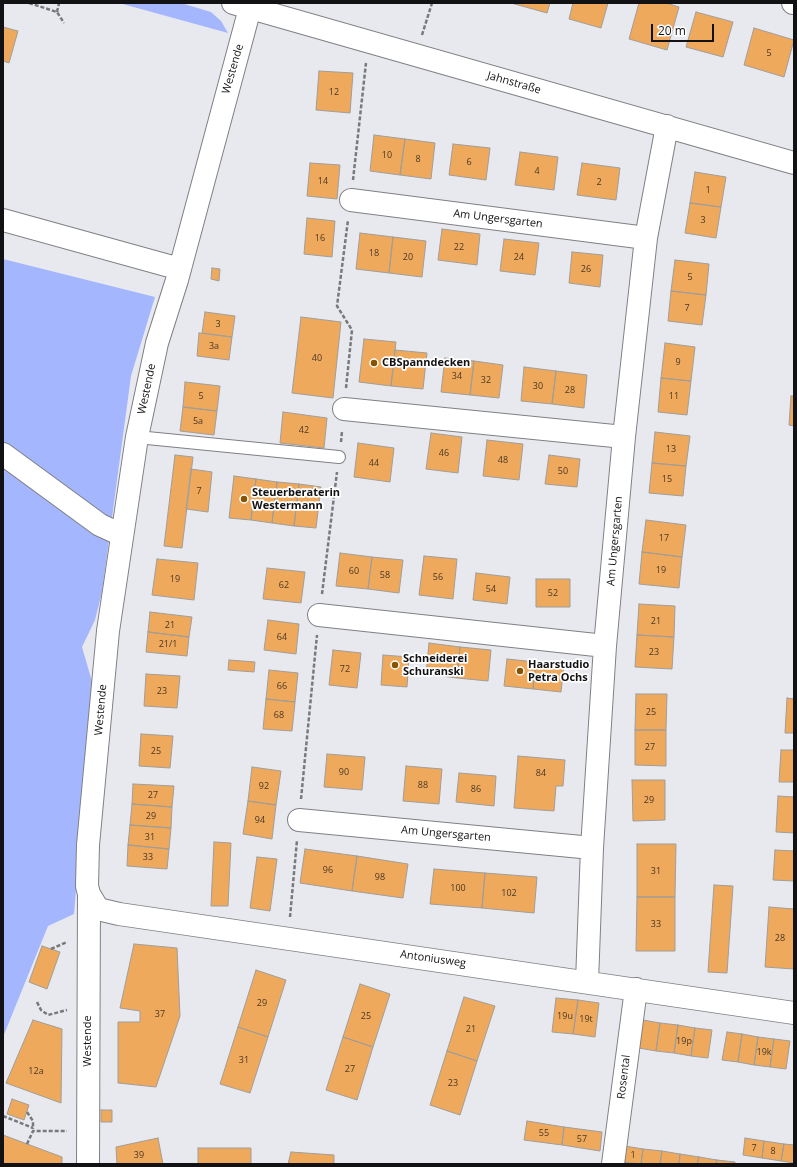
<!DOCTYPE html>
<html>
<head>
<meta charset="utf-8">
<style>
	body { margin:0 }
	#map { position:relative; width:797px; height:1167px; overflow:hidden; background:#e8e9ee; font-family:"Open Sans",sans-serif }
	canvas { display:block }
	.frame { position:absolute; inset:0; border:4px solid #121214; pointer-events:none }
	.scale { position:absolute; left:651px; top:24px; width:63px; height:18px; box-sizing:border-box; border:2px solid #121214; border-top:0; padding-left:5px; font-size:12px; line-height:14px; white-space:nowrap; color:#121214; -webkit-text-stroke:3px #fff; paint-order:stroke }
</style>
</head>
<body>
<div id="map">
<canvas width="797" height="1167"></canvas>
<div class="frame"></div>
<div class="scale">20 m</div>
</div>
<script>
const c = document.querySelector('canvas').getContext('2d');
c.lineJoin = 'round';
function fillPath(path, color) { c.fillStyle = color; c.fill(path, 'evenodd'); }
const toPath = rows => new Path2D(rows.map(r => 'M' + r).join(''));
function strokePath(path, color, width, dash) { c.strokeStyle = color; c.lineWidth = width; c.lineCap = dash ? 'butt' : 'round'; c.setLineDash(dash || []); c.stroke(path); }
function label(font, color, halo, rows, align = 'center') {
  c.font = font + ' "Open Sans",sans-serif'; c.lineWidth = 3.5; c.setLineDash([]); c.textBaseline = 'middle'; c.strokeStyle = halo; c.fillStyle = color; for (const [text, x, y, turn = 0] of rows) {
    c.save(); c.translate(x, y); c.rotate((+turn || 0) * Math.PI / 180); c.textAlign = isNaN(turn) ? turn : align; if (halo) c.strokeText(text, 0, 0); c.fillText(text, 0, 0); c.restore();
  }
}
const green = toPath([
	[119,3,181,3,211,12,221,21,228,33],
	[3,259,155,297,131,376,102,592,95,620,82,647,93,685,74,914,48,926,3,1037]
]);
const building = toPath([
	[511,3,550,3,547,13,511,3],
	[573,3,608,3,601,28,569,19,573,3],
	[639,3,666,3,679,7,667,50,629,39,639,3],
	[696,12,733,22,723,57,686,47,696,12],
	[3,27,18,31,9,63,3,61,3,27],
	[754,28,794,40,784,77,744,65,754,28],
	[319,71,353,73,350,113,316,110,319,71],
	[374,135,405,139,400,175,370,171,374,135],
	[405,139,435,143,431,179,400,175,405,139],
	[453,144,490,148,486,180,449,175,453,144],
	[520,152,558,157,554,190,515,185,520,152],
	[310,163,340,165,337,199,307,196,310,163],
	[582,163,620,168,616,200,577,195,582,163],
	[695,172,726,177,721,207,690,203,695,172],
	[690,203,721,207,716,238,685,233,690,203],
	[307,218,335,221,332,257,304,254,307,218],
	[442,229,480,234,477,265,438,260,442,229],
	[360,233,393,237,389,273,356,269,360,233],
	[393,237,426,241,422,277,389,273,393,237],
	[504,239,539,243,535,275,500,271,504,239],
	[572,252,603,255,600,287,569,283,572,252],
	[675,260,709,264,706,295,671,291,675,260],
	[212,268,220,269,219,281,211,279,212,268],
	[671,291,706,295,702,325,668,321,671,291],
	[205,312,235,316,232,337,202,333,205,312],
	[301,317,341,322,333,398,292,393,301,317],
	[199,333,232,337,229,360,197,356,199,333],
	[364,339,396,342,391,386,359,382,364,339],
	[665,343,695,347,691,381,661,378,665,343],
	[395,350,427,353,423,389,391,386,395,350],
	[445,358,474,361,470,395,441,392,445,358],
	[474,361,503,365,499,398,470,395,474,361],
	[524,367,556,371,552,404,521,401,524,367],
	[556,371,587,375,584,408,552,404,556,371],
	[661,378,691,381,687,415,658,412,661,378],
	[185,382,220,386,217,411,183,407,185,382],
	[791,396,794,396,794,426,789,425,791,396],
	[183,407,217,411,214,435,180,431,183,407],
	[283,412,327,418,324,448,280,443,283,412],
	[655,432,690,436,686,466,652,463,655,432],
	[431,433,462,437,458,473,426,469,431,433],
	[487,440,523,444,519,480,483,476,487,440],
	[358,443,394,448,390,482,354,477,358,443],
	[175,455,193,457,182,548,164,546,175,455],
	[549,455,580,459,577,487,545,484,549,455],
	[652,463,686,466,683,496,649,493,652,463],
	[191,469,212,472,208,512,186,509,191,469],
	[234,476,256,479,251,520,229,518,234,476],
	[256,479,277,482,272,523,251,520,256,479],
	[277,482,299,484,294,526,272,523,277,482],
	[299,484,321,487,316,528,294,526,299,484],
	[646,520,686,525,682,557,642,552,646,520],
	[642,552,682,557,679,588,639,584,642,552],
	[340,553,372,557,368,589,336,586,340,553],
	[424,556,457,559,453,599,419,595,424,556],
	[372,557,403,560,399,593,368,589,372,557],
	[157,559,198,563,194,600,152,595,157,559],
	[267,568,305,572,301,603,263,599,267,568],
	[476,573,510,577,507,604,473,600,476,573],
	[536,579,570,579,570,607,536,607,536,579],
	[639,604,675,606,674,637,637,635,639,604],
	[150,612,192,617,189,637,148,632,150,612],
	[268,620,299,624,296,654,264,650,268,620],
	[148,632,189,637,187,656,146,652,148,632],
	[637,635,674,637,672,669,635,667,637,635],
	[429,643,460,647,457,678,426,674,429,643],
	[460,647,491,650,488,681,457,678,460,647],
	[333,650,361,653,357,688,329,685,333,650],
	[383,655,409,657,407,687,381,685,383,655],
	[507,659,536,662,533,689,504,686,507,659],
	[229,660,255,662,254,672,228,670,229,660],
	[536,662,564,665,561,692,533,689,536,662],
	[269,670,298,673,295,702,266,699,269,670],
	[146,674,180,676,177,708,144,706,146,674],
	[636,694,667,694,666,730,635,730,636,694],
	[787,698,794,699,794,733,785,733,787,698],
	[266,699,295,702,292,731,263,729,266,699],
	[635,730,666,730,666,766,635,765,635,730],
	[141,734,173,736,170,768,139,766,141,734],
	[781,750,794,750,794,782,779,782,781,750],
	[327,754,365,757,362,790,324,787,327,754],
	[518,756,565,760,563,786,556,786,554,811,514,808,518,756],
	[406,766,442,769,439,804,403,801,406,766],
	[252,767,281,771,276,805,248,801,252,767],
	[459,773,496,776,494,806,456,802,459,773],
	[632,780,665,780,665,820,633,821,632,780],
	[133,784,174,786,172,807,132,804,133,784],
	[778,796,794,797,794,833,776,832,778,796],
	[248,801,276,805,272,839,243,834,248,801],
	[132,804,172,807,171,828,130,825,132,804],
	[130,825,171,828,169,849,128,845,130,825],
	[214,842,231,843,228,906,211,906,214,842],
	[637,844,676,844,675,897,637,897,637,844],
	[128,845,169,849,167,869,127,866,128,845],
	[305,849,357,856,352,891,300,883,305,849],
	[775,850,794,851,794,881,773,880,775,850],
	[357,856,408,864,403,898,352,891,357,856],
	[257,857,277,859,270,911,250,908,257,857],
	[434,869,485,873,482,908,430,904,434,869],
	[485,873,537,877,534,913,482,908,485,873],
	[714,885,733,886,727,973,708,972,714,885],
	[637,897,675,897,675,951,636,951,637,897],
	[769,907,794,909,794,969,765,967,769,907],
	[134,944,177,948,180,1016,156,1087,118,1083,118,1022,140,1022,140,1011,120,1008,134,944],
	[42,946,60,952,47,989,29,982,42,946],
	[256,970,286,980,268,1037,238,1027,256,970],
	[360,984,390,994,373,1047,343,1037,360,984],
	[464,997,495,1006,477,1061,447,1051,464,997],
	[556,998,578,1000,573,1034,552,1032,556,998],
	[578,1000,599,1003,595,1037,573,1034,578,1000],
	[33,1020,62,1029,61,1103,6,1083,33,1020],
	[643,1020,660,1023,656,1051,639,1048,643,1020],
	[660,1023,678,1025,674,1053,656,1051,660,1023],
	[678,1025,695,1028,691,1056,674,1053,678,1025],
	[238,1027,268,1037,250,1093,220,1084,238,1027],
	[695,1028,712,1030,708,1058,691,1056,695,1028],
	[727,1032,742,1034,738,1062,722,1060,727,1032],
	[742,1034,758,1037,754,1065,738,1062,742,1034],
	[343,1037,373,1047,357,1100,326,1090,343,1037],
	[758,1037,774,1039,770,1067,754,1065,758,1037],
	[774,1039,790,1041,786,1069,770,1067,774,1039],
	[447,1051,477,1061,460,1115,430,1105,447,1051],
	[12,1099,29,1105,24,1120,7,1114,12,1099],
	[101,1110,112,1110,112,1122,101,1122,101,1110],
	[527,1121,564,1127,562,1145,524,1140,527,1121],
	[564,1127,602,1132,600,1151,562,1145,564,1127],
	[3,1135,62,1157,62,1164,3,1164,3,1135],
	[158,1138,163,1164,117,1164,116,1147,158,1138],
	[745,1138,764,1141,762,1158,743,1155,745,1138],
	[764,1141,784,1144,781,1161,762,1158,764,1141],
	[784,1144,794,1145,794,1163,781,1161,784,1144],
	[625,1146,643,1149,641,1164,622,1162,625,1146],
	[198,1148,251,1148,251,1164,198,1164,198,1148],
	[643,1149,662,1151,660,1164,641,1164,643,1149],
	[662,1151,680,1154,679,1164,660,1164,662,1151],
	[291,1152,334,1155,334,1164,288,1164,291,1152],
	[680,1154,699,1157,697,1164,679,1164,680,1154],
	[699,1157,717,1160,716,1164,697,1164,699,1157],
	[717,1160,735,1162,735,1164,716,1164,717,1160]
]);
const path = toPath([
	[29,3,57,12,64,23],
	[57,12,59,3],
	[422,35,432,3],
	[353,180,366,63],
	[346,388,352,330,337,306,348,220],
	[341,442,342,431],
	[322,594,337,472],
	[301,799,317,635],
	[290,917,297,840],
	[51,949,67,942],
	[37,1002,41,1010,48,1015,67,1010],
	[27,1112,33,1121,33,1129],
	[3,1116,33,1128],
	[27,1144,33,1131,67,1131]
]);
const lane = toPath([
	[137,437,339,457]
]);
const street = toPath([
	[233,3,794,163],
	[793,3,794,3],
	[250,8,177,280,157,343,137,437,108,631,88,845,87,886,89,894,98,909,119,914,794,1013],
	[351,200,646,238],
	[3,220,180,269],
	[344,409,624,437],
	[3,454,100,525,122,535],
	[319,615,605,646],
	[299,820,592,848],
	[587,982,592,848,605,646,624,437,646,238,667,126],
	[88,1164,89,894],
	[613,1164,636,989]
]);
const markers = [
	[374,363,4,"#885300"],
	[244,499,4,"#885300"],
	[395,665,4,"#885300"],
	[520,671,4,"#885300"]
];
const numberNames = [
	["5",769,53],
	["12",334,92],
	["10",387,155],
	["8",418,159],
	["6",469,162],
	["4",537,171],
	["14",323,181],
	["2",599,182],
	["1",708,190],
	["3",703,220],
	["16",320,238],
	["22",459,247],
	["18",374,253],
	["20",408,257],
	["24",519,257],
	["26",586,269],
	["5",690,277],
	["7",687,308],
	["3",218,324],
	["3a",214,346],
	["40",317,358],
	["9",678,362],
	["34",457,376],
	["32",486,380],
	["30",538,386],
	["28",570,390],
	["5",201,396],
	["11",674,396],
	["5a",198,421],
	["42",304,430],
	["13",671,449],
	["46",444,453],
	["48",503,460],
	["44",374,463],
	["50",563,471],
	["15",667,479],
	["7",199,491],
	["17",664,538],
	["19",661,570],
	["60",354,571],
	["58",385,575],
	["56",438,577],
	["19",175,579],
	["62",284,585],
	["54",491,589],
	["52",553,593],
	["21",656,621],
	["21",170,625],
	["64",282,637],
	["21/1",168,644],
	["23",654,652],
	["72",345,669],
	["66",282,686],
	["23",162,691],
	["25",651,712],
	["68",279,715],
	["27",650,747],
	["25",156,751],
	["90",344,772],
	["84",541,773],
	["88",423,785],
	["92",264,786],
	["86",476,789],
	["27",153,795],
	["29",649,800],
	["29",151,816],
	["94",260,820],
	["31",150,837],
	["33",148,857],
	["96",328,870],
	["31",656,871],
	["98",380,877],
	["100",458,888],
	["102",509,893],
	["33",656,924],
	["28",780,938],
	["29",262,1003],
	["37",160,1014],
	["25",366,1016],
	["19u",565,1016],
	["19t",586,1019],
	["21",471,1029],
	["19p",684,1041],
	["19k",764,1052],
	["31",244,1060],
	["27",350,1069],
	["12a",36,1071],
	["23",453,1083],
	["55",544,1133],
	["57",582,1139],
	["7",754,1148],
	["8",773,1151],
	["39",139,1155],
	["1",633,1155]
];
const streetNames = [
	["Westende",233,69,-74],
	["Jahnstraße",514,83,16],
	["Am Ungersgarten",498,219,7],
	["Westende",147,389,-78],
	["Am Ungersgarten",615,541,-85],
	["Westende",101,710,-85],
	["Am Ungersgarten",446,834,5],
	["Antoniusweg",433,959,8],
	["Westende",88,1041,-90],
	["Rosental",624,1077,-83]
];
const poiNames = [
	["CBSpanndecken",382,363],
	["Steuerberaterin",252,493],
	["Westermann",252,506],
	["Schneiderei",403,659],
	["Schuranski",403,672],
	["Haarstudio",528,665],
	["Petra Ochs",528,678]
];
fillPath(green, '#a4b6fd');
fillPath(building, '#eea95c');
strokePath(building, '#a09d99', 1);
strokePath(lane, '#7f8084', 14);
strokePath(street, '#7f8084', 24);
strokePath(path, '#78797c', 2.5, [4, 2]);
strokePath(lane, '#fff', 12);
strokePath(street, '#fff', 22);
for (const [x, y, r, color] of markers) { const dot = new Path2D(); dot.arc(x, y, r, 0, 2 * Math.PI); c.fillStyle = color; c.fill(dot); strokePath(dot, '#fff', 1.5); }
label('9px', '#493826', null, numberNames);
label('11px', '#121214', '#fff', streetNames);
label('bold 11px', '#121214', '#fff', poiNames, 'left');
</script>
</body>
</html>
